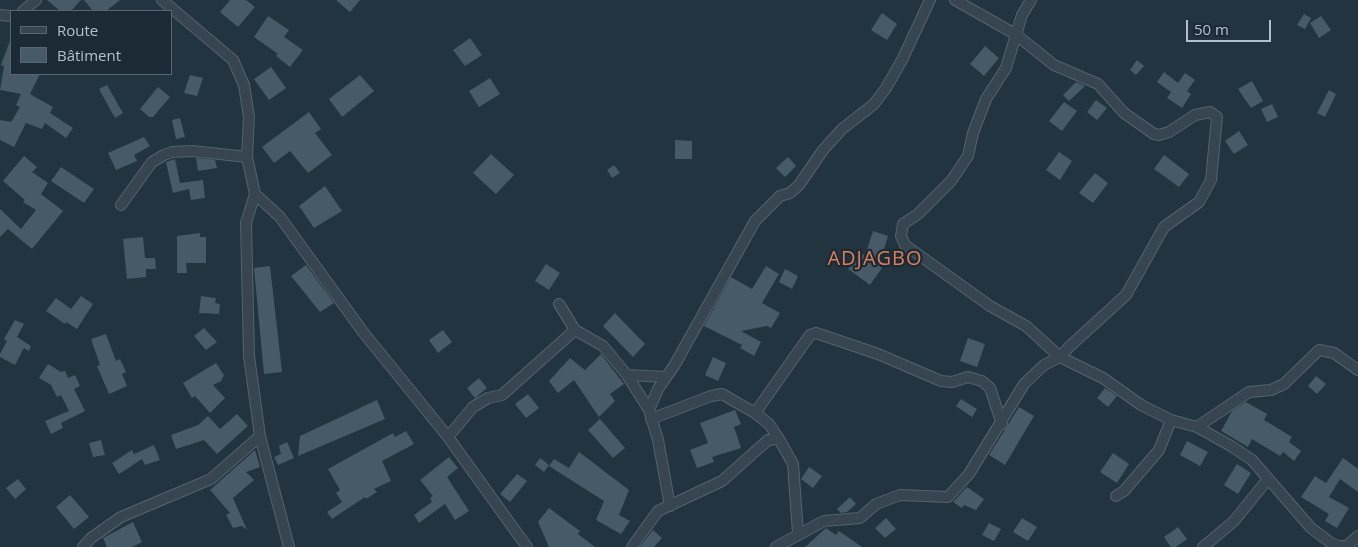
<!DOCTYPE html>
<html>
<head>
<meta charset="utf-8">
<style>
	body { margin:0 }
	#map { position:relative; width:1358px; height:547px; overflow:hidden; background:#223440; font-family:"Open Sans",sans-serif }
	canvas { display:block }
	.legend { position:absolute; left:10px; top:10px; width:162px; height:65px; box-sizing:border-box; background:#1b2a35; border:1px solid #576671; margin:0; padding:6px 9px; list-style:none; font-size:15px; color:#b2c0cb }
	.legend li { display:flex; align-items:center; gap:10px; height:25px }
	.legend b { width:25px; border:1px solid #576671 }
	.scale { position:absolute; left:1186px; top:20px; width:85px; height:22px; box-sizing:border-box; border:2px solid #b2c0cb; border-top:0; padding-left:6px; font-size:15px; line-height:18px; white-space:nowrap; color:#b2c0cb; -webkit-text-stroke:4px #1b2a35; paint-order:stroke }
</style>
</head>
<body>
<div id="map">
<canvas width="1358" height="547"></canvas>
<ul class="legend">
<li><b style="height:6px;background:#364550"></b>Route</li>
<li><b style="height:14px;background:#465a67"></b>Bâtiment</li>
</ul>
<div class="scale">50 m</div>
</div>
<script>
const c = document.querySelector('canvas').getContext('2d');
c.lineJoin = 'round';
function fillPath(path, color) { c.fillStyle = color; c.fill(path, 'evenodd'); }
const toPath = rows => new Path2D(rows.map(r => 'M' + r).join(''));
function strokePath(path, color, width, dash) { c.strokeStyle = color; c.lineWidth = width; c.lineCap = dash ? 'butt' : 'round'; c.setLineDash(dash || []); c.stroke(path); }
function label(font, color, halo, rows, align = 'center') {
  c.font = font + ' "Open Sans",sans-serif'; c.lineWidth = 4.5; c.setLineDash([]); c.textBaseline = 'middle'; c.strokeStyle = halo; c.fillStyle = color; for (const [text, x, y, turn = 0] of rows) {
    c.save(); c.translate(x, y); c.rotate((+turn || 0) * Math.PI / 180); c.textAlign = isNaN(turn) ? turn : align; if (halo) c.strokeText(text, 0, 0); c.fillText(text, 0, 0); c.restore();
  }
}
const building = toPath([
	[47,0,81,0,71,11,60,11],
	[84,0,120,0,106,11,93,11],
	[230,0,246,0,255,7,238,27,220,12],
	[336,0,360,0,350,12],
	[882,13,897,24,887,40,871,30],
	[1304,14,1311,18,1305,29,1297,25],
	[268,16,289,30,284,37,303,50,290,67,276,56,278,54,254,37],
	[1321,16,1331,30,1319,38,1310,23],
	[470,38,482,55,465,66,453,50],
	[10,41,11,74,40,74,30,94,53,107,50,113,73,128,66,138,45,123,42,129,26,123,14,147,0,140,0,120,11,122,20,107,16,105,21,94,0,90,4,66,1,65],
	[985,46,999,58,984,76,970,64],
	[1137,60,1144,66,1136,75,1130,70],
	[271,67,286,88,269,100,254,79],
	[1164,72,1178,83,1185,73,1195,80,1187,91,1191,94,1182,108,1167,98,1171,92,1157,82],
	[190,75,203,78,197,96,184,93],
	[360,75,374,91,342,117,329,99],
	[490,78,500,94,479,107,469,91],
	[1252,81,1263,101,1251,108,1238,89],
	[1076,82,1085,86,1069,101,1063,95],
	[107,85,123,113,115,118,99,89],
	[158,87,170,97,153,117,149,117,140,109],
	[1329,90,1336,94,1325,117,1317,113],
	[1096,100,1107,108,1097,120,1087,112],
	[1064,102,1077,111,1062,131,1049,121],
	[1272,104,1278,117,1267,122,1261,109],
	[309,112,321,129,315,133,332,155,308,173,290,151,274,163,262,147],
	[180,118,185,137,176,139,172,120],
	[1239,131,1248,145,1234,154,1225,141],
	[144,137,150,146,134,155,137,161,116,170,108,153],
	[675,140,692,141,692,159,675,159],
	[1059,152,1072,161,1060,180,1046,170],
	[491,154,514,175,496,194,473,173],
	[1164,155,1189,174,1179,187,1154,169],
	[24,156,37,167,32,172,48,183,41,194,63,211,32,249,8,229,0,237,0,209,21,229,36,210,23,202,25,200,3,181],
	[788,157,796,166,785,177,776,168],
	[196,158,215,160,217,168,198,171],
	[175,159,180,183,203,180,205,198,191,200,189,189,173,193,166,162],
	[614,165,620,173,612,178,607,170],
	[61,167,94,189,84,203,51,181],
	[1095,173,1108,183,1093,203,1079,193],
	[325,186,342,211,314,228,299,206],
	[873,231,888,236,879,266,882,268,870,285,848,269,860,252,865,256],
	[200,233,200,237,206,237,206,263,186,263,187,273,177,273,177,236],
	[143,237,145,258,155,258,156,269,146,269,146,277,127,279,123,239],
	[546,264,560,273,549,290,535,281],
	[306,265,334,303,320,312,291,276],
	[270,266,282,372,264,374,254,268],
	[766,266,779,274,762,303,780,313,771,328,767,326,741,331,761,342,754,356,740,348,742,345,704,326,731,277,752,289],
	[785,269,798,276,792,289,779,282],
	[81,296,93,304,77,329,66,322,65,324,46,311,56,298,71,309],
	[201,296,216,298,215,303,220,304,219,314,199,313],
	[615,313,645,344,633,357,603,326],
	[15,320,24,324,17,337,31,346,29,351,24,348,15,365,0,357,0,354,7,341,4,339],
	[204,328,217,342,206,350,194,336],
	[443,330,452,342,438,353,429,340],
	[106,334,116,361,120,359,126,372,122,374,127,386,109,394,97,366,100,365,91,339],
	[968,338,985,344,977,367,960,361],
	[601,354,624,384,610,394,615,401,599,417,574,380,558,393,549,381,570,358,585,370],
	[713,357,726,363,718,381,705,375],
	[216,363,224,375,221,381,213,385,225,398,210,413,195,396,192,398,183,383],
	[48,364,61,372,65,371,68,378,75,375,80,386,74,389,85,411,61,423,63,428,51,434,45,421,69,411,61,395,57,397,51,385,39,378],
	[1316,376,1326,384,1317,394,1308,386],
	[479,378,487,388,475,398,467,388],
	[1105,388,1117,396,1108,407,1097,398],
	[528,394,539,408,526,418,515,404],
	[961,399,977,409,972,417,956,406],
	[377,400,385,419,298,456,300,436],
	[1246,402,1267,414,1264,420,1292,437,1289,442,1301,451,1294,461,1283,452,1280,456,1252,439,1248,447,1221,431,1232,411],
	[1019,407,1034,416,1005,465,989,455],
	[735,410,741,424,734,427,741,448,712,457,714,462,697,468,690,450,708,443,700,423],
	[237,414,248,426,217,454,204,440,176,449,171,435,198,425,208,416,220,429],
	[600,419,625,448,613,458,588,430],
	[406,431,414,444,382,461,391,481,374,489,377,492,366,499,365,497,332,519,327,512,342,502,336,493,340,490,328,469,393,433,395,437],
	[101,440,105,455,93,457,89,443],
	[1187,441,1208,452,1200,466,1180,455],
	[287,442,294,458,278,465,274,457,281,454,279,446],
	[154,445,160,460,145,465,142,459,119,474,112,463,132,450,134,454],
	[255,450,260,467,246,472,254,480,233,498,247,530,242,526,233,528,226,515,230,513,210,490],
	[579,452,629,490,619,515,630,521,621,534,596,520,604,501,549,466,554,459,569,468],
	[1113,453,1129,464,1117,483,1100,472],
	[449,457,458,468,447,477,469,511,455,520,445,504,419,523,414,515,432,502,430,498,433,496,420,480],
	[540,458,549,465,544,472,535,465],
	[1343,458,1358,469,1358,492,1340,479,1329,497,1349,508,1337,528,1325,521,1329,514,1301,497,1315,476,1326,483],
	[1237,464,1251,473,1238,494,1224,485],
	[809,467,822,476,813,488,801,479],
	[517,474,527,481,510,502,500,494],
	[18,479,26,489,15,499,6,488],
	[967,487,984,499,976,510,964,505,962,508,953,502],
	[70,495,89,517,74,529,56,507],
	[850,497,856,504,847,512,841,513,837,509],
	[549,508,580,531,578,534,595,547,549,547,538,522],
	[886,518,896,529,885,538,875,528],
	[1022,518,1037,527,1028,541,1013,532],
	[133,522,142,542,132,547,107,547,103,538],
	[989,523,1001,529,994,541,982,535],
	[1178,527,1187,539,1176,547,1171,547,1164,537],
	[826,528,836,535,839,531,862,547,805,547],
	[653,530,662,538,654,547,640,547]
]);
const street = toPath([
	[162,0,233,60,244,85,249,117,247,157,255,194,246,223,249,356,260,436,289,547],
	[1031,0,1022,15,1006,68,986,99,973,133,968,156,951,181,918,214,903,224,901,236,905,245,990,306,1026,326,1060,357,1103,378,1141,405,1171,420,1197,427,1231,446,1252,460,1311,528,1331,543,1339,546,1347,546,1358,536],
	[23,11,36,0],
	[0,15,11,16],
	[255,194,280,217,363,332,448,437,527,547],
	[121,205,152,162,164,155,172,152,192,151,247,157],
	[559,304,575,330,603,346,627,375,649,410,658,440,670,506],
	[627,375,666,377],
	[649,410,658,389,674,366,755,221,780,196,790,193,799,185,823,150,842,129,874,104,886,88,902,60,930,0],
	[755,413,810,335,816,333,878,354,941,381,952,382,968,377,982,381,990,388,1002,424],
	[651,419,711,396,722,394,755,413,769,424,779,439],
	[1197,427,1249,392,1271,390,1284,384,1319,350,1334,353,1358,370],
	[448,437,473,407,488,398,502,395,575,330],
	[1116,496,1124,491,1159,450,1171,420],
	[83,547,91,538,121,517,211,479,260,436],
	[632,547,658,511,722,481,768,440,779,439,793,464,798,533],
	[776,547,824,521,860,518,876,504,900,495,948,497,969,474,1024,384,1044,365,1060,357,1069,347,1126,295,1164,227,1199,202,1211,180,1217,117,1210,112,1195,115,1169,132,1159,135,1154,134,1124,113,1098,84,1054,65,1015,34,955,0],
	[1203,547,1234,521,1268,479]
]);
const quarterNames = [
	["ADJAGBO",875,259]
];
fillPath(building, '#465a67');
strokePath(street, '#54636e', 12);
strokePath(street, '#364550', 10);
c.letterSpacing = '1px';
label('20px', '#de7d5a', '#1b2a35', quarterNames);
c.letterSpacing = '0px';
</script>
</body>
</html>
